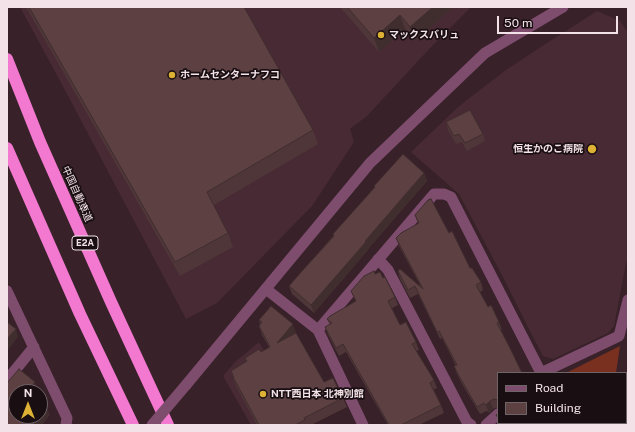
<!DOCTYPE html>
<html>
<head>
<meta charset="utf-8">
<style>
	body { margin:0 }
	#map { position:relative; width:635px; height:432px; overflow:hidden; background:#382129; font-family:"Public Sans",sans-serif }
	canvas { display:block }
	.frame { position:absolute; inset:0; border:8px solid #f3e2e7; pointer-events:none }
	.legend { position:absolute; left:497px; top:372px; width:130px; height:52px; box-sizing:border-box; background:#190e12; border:1px solid #706367; margin:0; padding:5px 7px; list-style:none; font-size:12px; color:#f3e2e7 }
	.legend li { display:flex; align-items:center; gap:8px; height:20px }
	.legend b { width:20px; border:1px solid #706367 }
	.north { position:absolute; left:8px; top:384px; width:40px; height:40px; box-sizing:border-box; background:#190e12; border:1px solid #706367; border-radius:50%; rotate:0deg; font-size:11px; font-weight:700; line-height:16px; text-align:center; color:#f3e2e7 }
	.north::after { content:''; display:block; margin:auto; width:14px; height:18px; background:#ddb133; clip-path:polygon(50% 0,100% 100%,50% 72%,0 100%) }
	.scale { position:absolute; left:497px; top:16px; width:121px; height:18px; box-sizing:border-box; border:2px solid #f3e2e7; border-top:0; padding-left:5px; font-size:12px; line-height:14px; white-space:nowrap; color:#f3e2e7; -webkit-text-stroke:3px #190e12; paint-order:stroke }
</style>
</head>
<body>
<div id="map">
<canvas width="635" height="432"></canvas>
<div class="frame"></div>
<ul class="legend">
<li><b style="height:5px;background:#7e4d6e"></b>Road</li>
<li><b style="height:11px;background:#5c4042"></b>Building</li>
</ul>
<div class="north">N</div>
<div class="scale">50 m</div>
</div>
<script>
const c = document.querySelector('canvas').getContext('2d');
c.lineJoin = 'round';
function fillPath(path, color) { c.fillStyle = color; c.fill(path, 'evenodd'); }
const toPath = rows => new Path2D(rows.map(r => 'M' + r).join(''));
function strokePath(path, color, width, dash) { c.strokeStyle = color; c.lineWidth = width; c.lineCap = dash ? 'butt' : 'round'; c.setLineDash(dash || []); c.stroke(path); }
function label(font, color, halo, rows, align = 'center') {
  c.font = font + ' "Public Sans","Noto Sans JP",sans-serif'; c.lineWidth = 3.5; c.setLineDash([]); c.textBaseline = 'middle'; c.strokeStyle = halo; c.fillStyle = color; for (const [text, x, y, turn = 0] of rows) {
    c.save(); c.translate(x, y); c.rotate((+turn || 0) * Math.PI / 180); c.textAlign = isNaN(turn) ? turn : align; if (halo) c.strokeText(text, 0, 0); c.fillText(text, 0, 0); c.restore();
  }
}
const built = toPath([
	[20,7,471,7,433,45,367,116,350,129,354,142,312,206,217,303,186,319,66,92],
	[597,11,620,21,628,33,628,259,626,263,614,326,608,333,553,359,543,356,533,337,504,279,459,194,411,152,457,108,472,96,506,70,547,43],
	[259,342,294,403,255,425,251,425,223,376,235,362]
]);
const green = toPath([
	[620,346,616,373,568,373,568,372]
]);
const minor = toPath([
	[378,259,388,270,467,422,471,425],
	[266,289,318,330,363,425],
	[7,291,67,418,66,425],
	[318,330,434,194,444,194,451,197,541,373],
	[541,373,619,336,628,300],
	[7,380,34,347],
	[486,425,498,414]
]);
const tertiary = toPath([
	[186,385,370,163,485,53,563,7]
]);
const motorway = toPath([
	[7,59,40,142,111,302,168,425],
	[7,148,80,314,133,425]
]);
const tertiaryBridge = toPath([
	[152,425,186,385]
]);
const wall = toPath([
	[26,7,244,7,313,130,318,144,214,205,228,233,233,247,180,276],
	[340,7,453,7,415,41,405,29,379,52],
	[446,122,483,134,485,141,467,151,462,142,456,144,448,130],
	[424,173,427,181,369,248,367,251,314,313,292,294,289,286,333,236,333,234,375,188,374,186],
	[415,215,449,233,470,268,481,282,483,290,480,292,488,307,499,322,502,330,501,330,498,373,498,407,493,409,489,413,487,411,480,414,462,384,457,374,454,366,456,366,442,338,440,339,418,294,410,298,400,279,398,271,421,287,399,246,396,238,418,224],
	[375,274,383,278,395,297,398,305,392,308,400,325,416,342,419,350,416,351,434,380,437,388,433,390,441,405,444,413,419,425,388,425,374,401,346,352,339,356,328,335,325,327,330,325,327,319,356,302,351,291],
	[259,320,296,333,324,382,343,398,347,407,311,425,257,425,236,386,231,371,246,362,245,358,261,352,269,347,262,335,259,326,260,324],
	[498,423,540,423,541,425,498,425,499,424]
]);
const shadedWall = toPath([
	[433,7,453,7,415,41,410,27],
	[400,15,405,29,379,52,374,38],
	[424,173,427,181,369,248,367,251,314,313,311,305],
	[293,324,296,333,280,352,277,343],
	[16,329,18,337,7,351,7,339],
	[35,382,38,390,36,392,31,392,30,388],
	[44,400,50,415,42,425,33,425,42,403],
	[490,401,493,409,489,413,486,405]
]);
const building = toPath([
	[29,7,244,7,313,130,207,192,228,233,175,262,29,7],
	[347,7,433,7,410,27,400,15,374,38,347,7],
	[470,110,483,134,465,143,459,134,454,136,446,122,470,110],
	[403,154,424,173,366,240,365,243,311,305,289,286,303,270,334,236,333,234,375,187,374,186,403,154],
	[431,199,449,233,452,231,470,268,472,268,481,282,476,285,488,307,491,305,499,322,497,323,510,348,522,373,498,373,498,400,494,399,490,401,486,405,484,403,477,407,459,376,454,366,457,365,439,331,437,332,415,286,408,290,398,271,400,269,423,289,396,238,401,233,419,223,415,215,428,200,431,199],
	[374,271,375,274,380,272,383,278,385,277,395,297,388,301,400,325,406,322,416,342,412,344,434,380,430,383,441,405,401,425,389,425,371,393,343,344,336,348,325,327,332,323,327,319,330,316,356,301,351,291,364,276,374,271],
	[271,306,293,324,277,343,296,333,324,382,333,378,343,398,304,418,305,420,295,425,259,425,233,377,234,377,231,371,247,361,245,358,259,349,261,352,270,347,259,326,262,322,259,320,271,306],
	[7,322,16,329,7,339,7,322],
	[19,369,35,382,30,388,34,392,16,392,16,416,40,416,40,397,44,400,42,403,47,407,33,425,7,425,7,383,19,369],
	[498,413,498,418,496,415,498,413],
	[628,416,628,425,607,425,612,423,626,423,626,417,628,416],
	[500,423,526,423,524,425,498,425,500,423]
]);
const markers = [
	[381,35,4,"#ddb133"],
	[172,75,4,"#ddb133"],
	[592,149,5,"#ddb133"],
	[263,394,4,"#ddb133"]
];
const shields = [
	[85,243,26]
];
const shieldNames = [
	["E2A",85,243]
];
const poiNames = [
	["マックスバリュ",389,35],
	["ホームセンターナフコ",180,75],
	["恒生かのこ病院",583,149,"right"],
	["NTT西日本 北神別館",271,394]
];
const streetNames = [
	["中国自動車道",77,194,66]
];
fillPath(built, '#482a34');
fillPath(green, '#79301f');
strokePath(minor, '#7e4d6e', 11);
strokePath(tertiary, '#7e4d6e', 11);
strokePath(motorway, '#f378cf', 12);
strokePath(tertiaryBridge, '#7e4d6e', 11);
fillPath(wall, '#4f3739');
fillPath(shadedWall, '#402d2e');
fillPath(building, '#5c4042');
strokePath(building, '#402d2e', 1);
for (const [x, y, r, color] of markers) { const dot = new Path2D(); dot.arc(x, y, r, 0, 2 * Math.PI); c.fillStyle = color; c.fill(dot); strokePath(dot, '#190e12', 1.5); }
for (const [x, y, w] of shields) { const box = new Path2D(); box.roundRect(x - w / 2, y - 7, w, 14, 3); c.fillStyle = '#190e12'; c.fill(box); strokePath(box, '#f3e2e7', 1); }
label('bold 9px', '#f3e2e7', null, shieldNames);
label('bold 10px', '#f3e2e7', '#190e12', poiNames, 'left');
label('10px', '#f3e2e7', '#190e12', streetNames);
</script>
</body>
</html>
